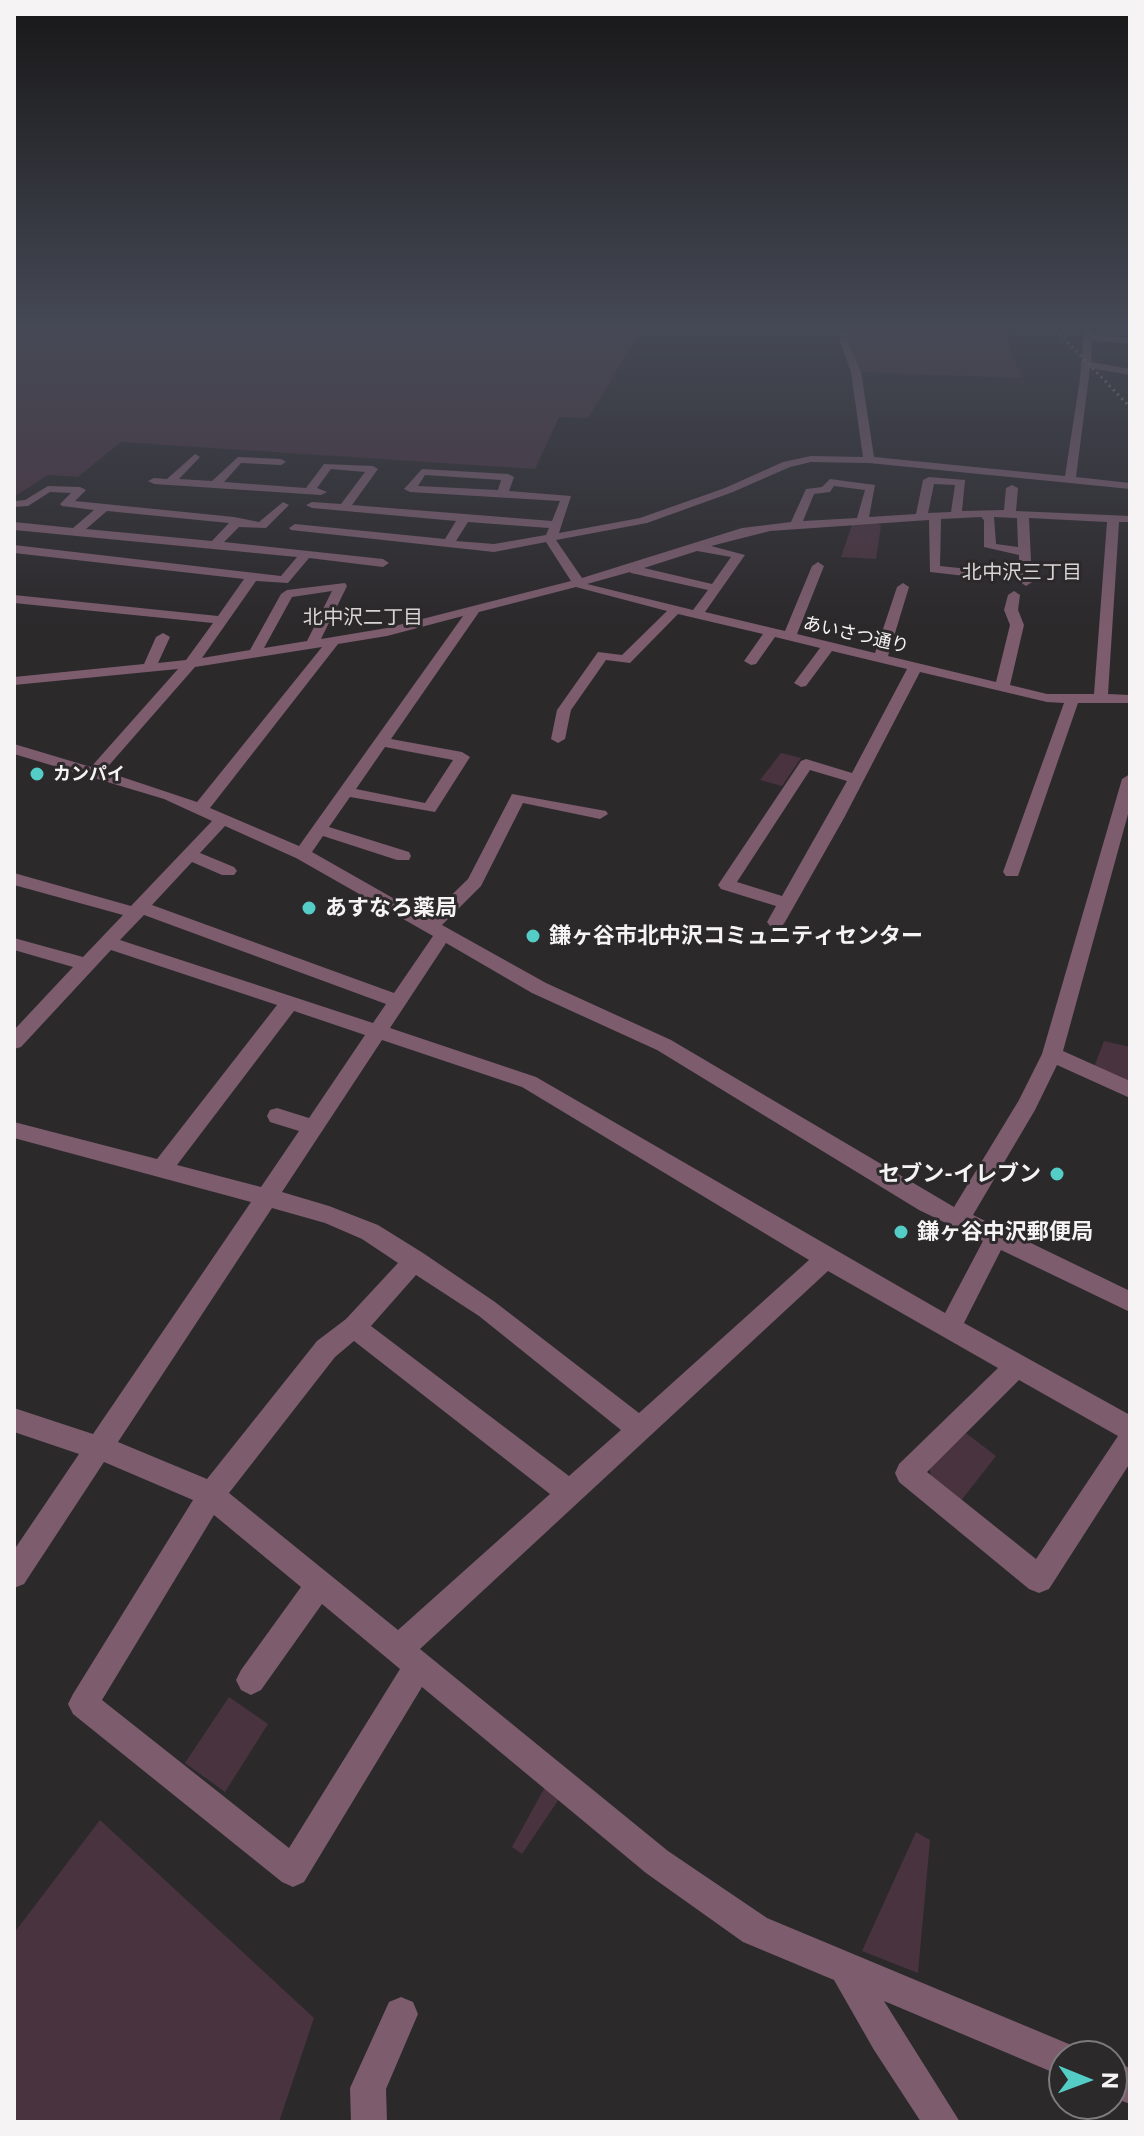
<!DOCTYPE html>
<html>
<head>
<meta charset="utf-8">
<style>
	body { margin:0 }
	#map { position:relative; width:1144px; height:2136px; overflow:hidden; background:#2c292b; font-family:"Public Sans",sans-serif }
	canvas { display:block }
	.frame { position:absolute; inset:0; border:16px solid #f6f3f5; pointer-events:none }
	.north { position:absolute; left:1048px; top:2040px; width:80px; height:80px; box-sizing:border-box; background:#2c292b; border:2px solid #7d7a7c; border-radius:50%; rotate:91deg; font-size:22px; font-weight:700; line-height:32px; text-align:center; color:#f6f3f5 }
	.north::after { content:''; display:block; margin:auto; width:28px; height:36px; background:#54cdc7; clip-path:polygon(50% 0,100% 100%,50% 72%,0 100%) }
</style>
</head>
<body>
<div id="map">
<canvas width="1144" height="2136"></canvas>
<div class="frame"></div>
<div class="north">N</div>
</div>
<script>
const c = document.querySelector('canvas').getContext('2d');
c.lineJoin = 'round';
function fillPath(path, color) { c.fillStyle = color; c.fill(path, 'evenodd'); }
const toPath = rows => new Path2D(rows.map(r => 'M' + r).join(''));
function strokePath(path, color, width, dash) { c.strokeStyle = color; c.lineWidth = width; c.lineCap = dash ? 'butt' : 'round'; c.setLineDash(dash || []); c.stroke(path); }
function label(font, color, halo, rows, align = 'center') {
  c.font = font + ' "Public Sans","Noto Sans JP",sans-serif'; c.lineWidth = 6; c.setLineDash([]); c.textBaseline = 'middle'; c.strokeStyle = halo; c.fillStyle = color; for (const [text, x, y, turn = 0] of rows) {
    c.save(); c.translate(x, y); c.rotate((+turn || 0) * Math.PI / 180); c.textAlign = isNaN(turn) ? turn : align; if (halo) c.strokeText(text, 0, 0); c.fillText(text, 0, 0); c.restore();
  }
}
const green = toPath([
	[14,329,642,329,588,418,559,417,535,469,121,442,78,477,48,475,14,497],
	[851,329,1008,331,1010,350,1022,378,861,372,848,342,846,332],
	[878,524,881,526,876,559,841,557,852,525],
	[781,753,801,758,782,786,760,780],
	[1104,1041,1130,1047,1130,1085,1094,1067],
	[966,1433,996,1456,960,1502,932,1480,929,1466],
	[229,1697,268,1724,225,1792,185,1763],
	[545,1787,559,1799,522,1854,512,1847],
	[100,1820,314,2018,279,2122,14,2122,14,1933],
	[916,1832,930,1840,918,1973,862,1951]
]);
const minor = toPath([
	[839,329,847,329,848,341,861,372,874,457,1065,476,1080,379,1084,329,1092,329,1092,335,1130,338,1130,344,1092,340,1091,362,1130,369,1130,375,1090,368,1076,477,1130,483,1130,489,869,463,811,462,790,467,733,492,647,523,556,540,582,578,742,528,791,522,806,489,822,487,830,479,875,485,869,517,916,514,923,480,929,477,965,480,962,511,1004,510,1006,488,1012,485,1018,488,1016,511,1130,516,1130,522,1119,522,1108,694,1130,695,1130,703,1078,703,1018,876,1006,876,1003,872,1064,703,1047,702,920,672,844,818,785,922,782,926,770,926,767,922,776,906,721,889,718,885,801,761,806,759,852,773,907,669,832,651,806,686,801,687,794,683,820,648,775,637,756,664,751,665,744,661,763,634,678,614,630,663,606,660,571,710,565,739,558,743,551,739,557,710,598,652,622,655,667,611,576,587,479,612,391,739,462,752,470,757,435,812,350,797,329,827,409,852,411,856,409,860,397,860,323,836,312,852,428,918,468,879,512,794,606,811,608,814,600,819,523,803,481,886,442,925,546,983,671,1040,954,1207,1019,1100,1042,1054,1122,779,1130,774,1130,807,1063,1051,1130,1081,1130,1098,1057,1065,1035,1110,973,1215,1130,1291,1130,1312,1001,1250,964,1323,1130,1415,1130,1463,1049,1589,1039,1593,1029,1589,899,1482,895,1473,899,1464,998,1368,828,1271,420,1649,668,1851,767,1918,1076,2047,1080,2056,1064,2056,1064,2077,884,2001,960,2122,921,2122,874,2050,834,1980,743,1942,646,1873,422,1687,304,1882,293,1887,282,1882,73,1714,68,1704,73,1694,193,1500,104,1462,24,1584,14,1588,14,1550,79,1454,14,1432,14,1408,93,1434,251,1202,14,1138,14,1122,157,1159,277,1005,111,950,21,1047,14,1049,14,1030,73,967,14,950,14,938,83,957,123,915,14,885,14,873,131,906,212,821,164,799,14,754,14,744,91,767,178,669,14,685,14,677,144,664,156,637,163,633,170,637,158,663,186,660,213,623,14,603,14,595,218,616,244,579,14,553,14,545,281,576,297,557,14,530,14,522,73,528,94,510,62,506,60,504,71,493,50,492,28,506,14,507,14,501,25,500,48,486,80,487,86,490,75,501,234,517,259,522,283,502,289,505,266,528,239,527,224,542,383,559,389,563,383,567,309,558,288,583,256,581,202,658,250,650,281,594,287,590,345,583,347,586,321,639,387,628,571,581,546,542,494,552,291,530,289,528,295,524,445,539,456,521,312,508,306,505,312,502,341,504,365,472,331,469,317,488,327,492,321,495,154,484,148,481,154,478,167,479,195,454,200,457,179,479,212,481,238,457,281,459,286,462,281,465,241,463,224,482,306,488,324,464,373,466,378,469,352,505,552,521,560,501,410,492,404,489,422,469,508,474,514,477,509,491,571,496,559,533,640,518,725,488,783,462,811,456,863,457,851,372,840,341,839,329],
	[425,475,501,480,498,490,418,486,425,475],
	[934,484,955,485,951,512,928,513,934,484],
	[834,486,865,490,857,518,803,521,814,494,830,492,834,486],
	[107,511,229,523,212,541,86,529,107,511],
	[981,517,984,520,984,547,1019,555,1020,582,1026,586,1032,582,1029,518,1107,522,1094,694,1047,694,1010,685,1024,625,1018,610,1020,595,1014,591,1008,595,1004,610,1010,625,996,682,888,656,909,587,903,583,897,587,875,653,797,634,824,566,818,562,812,566,785,631,705,612,745,555,711,546,770,531,929,520,930,572,974,577,980,573,978,570,940,566,941,519,981,517],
	[994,517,1017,518,1018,547,996,544,994,517],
	[468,522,549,528,546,535,494,544,456,541,468,522],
	[697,551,731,557,712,584,644,568,697,551],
	[630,572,631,573,708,590,693,610,587,584,630,572],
	[332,591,307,641,264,648,292,597,332,591],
	[463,616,299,846,210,808,338,644,387,636,463,616],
	[322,647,197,802,104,771,195,667,322,647],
	[385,747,453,760,425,803,356,789,385,747],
	[810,770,847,781,782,896,737,882,810,770],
	[225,826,296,858,433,936,394,993,152,905,192,862,222,875,234,875,237,871,234,867,200,853,225,826],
	[144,915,386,1004,373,1023,120,940,144,915],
	[446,943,532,993,657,1050,919,1210,983,1241,945,1313,536,1077,390,1028,446,943],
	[294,1011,365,1035,309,1118,277,1108,270,1110,267,1116,270,1122,299,1131,261,1187,177,1165,294,1011],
	[382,1040,522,1087,809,1260,639,1413,495,1302,423,1253,378,1225,329,1206,282,1192,382,1040],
	[272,1208,325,1223,362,1239,398,1263,346,1319,317,1341,207,1479,118,1442,272,1208],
	[416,1275,479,1316,621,1430,569,1476,371,1326,416,1275],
	[354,1341,550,1494,398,1630,229,1493,335,1357,354,1341],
	[1019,1380,1118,1436,1036,1559,927,1472,1019,1380],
	[214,1515,301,1587,241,1670,236,1680,241,1690,251,1695,261,1690,322,1604,400,1669,289,1848,102,1700,214,1515],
	[401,1997,413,2002,418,2014,386,2089,387,2122,351,2122,350,2088,389,2002,401,1997],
	[1112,2061,1130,2068,1130,2104,1112,2097,1112,2061]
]);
const rail = toPath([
	[1055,329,1130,407]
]);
const markers = [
	[37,774,8,"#54cdc7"],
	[309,908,8,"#54cdc7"],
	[533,936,8,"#54cdc7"],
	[1057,1174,8,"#54cdc7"],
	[901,1232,8,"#54cdc7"]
];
const farStreetnames = [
	["あいさつ通り",856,635,13]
];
const farPoinames = [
	["カンパイ",53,774]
];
const farNeighbourhoodnames = [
	["北中沢三丁目",1022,573],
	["北中沢二丁目",363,618]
];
const poiNames = [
	["あすなろ薬局",325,908],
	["鎌ヶ谷市北中沢コミュニティセンター",549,936],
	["セブン-イレブン",1041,1174,"right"],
	["鎌ヶ谷中沢郵便局",917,1232]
];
fillPath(green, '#49333f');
fillPath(minor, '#7c5c6d');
strokePath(rail, '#979496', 3, [2, 4]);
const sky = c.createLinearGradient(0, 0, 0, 628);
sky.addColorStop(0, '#181718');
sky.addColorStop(0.52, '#454955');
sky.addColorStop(1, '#45495500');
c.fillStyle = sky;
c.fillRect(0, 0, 1144, 628);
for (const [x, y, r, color] of markers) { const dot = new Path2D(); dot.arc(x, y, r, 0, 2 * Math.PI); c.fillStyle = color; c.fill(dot); strokePath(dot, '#2c292b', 3); }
label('18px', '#f6f3f5', '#2c292b', farStreetnames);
label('bold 18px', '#f6f3f5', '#2c292b', farPoinames, 'left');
label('20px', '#d9d4d6', '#2c292b', farNeighbourhoodnames);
label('bold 22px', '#f6f3f5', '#2c292b', poiNames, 'left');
</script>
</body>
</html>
